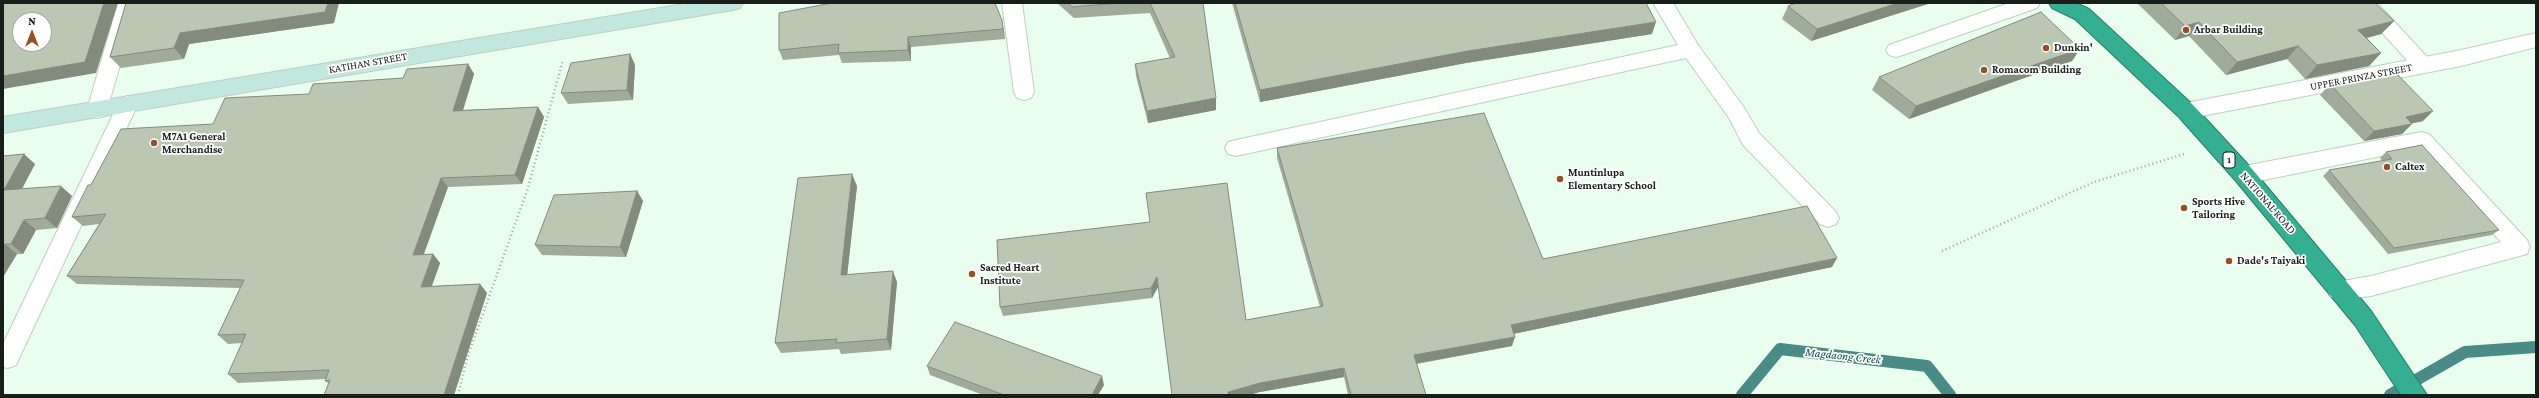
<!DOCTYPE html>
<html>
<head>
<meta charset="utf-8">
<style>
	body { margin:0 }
	#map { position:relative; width:2539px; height:398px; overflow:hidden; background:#e9feee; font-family:"Crimson Pro",serif }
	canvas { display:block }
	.frame { position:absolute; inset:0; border:4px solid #181f1a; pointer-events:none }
	.north { position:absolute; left:12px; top:12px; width:40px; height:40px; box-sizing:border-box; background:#fff; border:1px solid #a3a5a3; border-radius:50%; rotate:0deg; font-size:11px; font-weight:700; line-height:16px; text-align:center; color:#181f1a }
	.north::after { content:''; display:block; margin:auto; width:14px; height:18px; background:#955124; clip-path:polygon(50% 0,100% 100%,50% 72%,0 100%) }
</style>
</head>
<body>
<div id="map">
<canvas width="2539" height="398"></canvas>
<div class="frame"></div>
<div class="north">N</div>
</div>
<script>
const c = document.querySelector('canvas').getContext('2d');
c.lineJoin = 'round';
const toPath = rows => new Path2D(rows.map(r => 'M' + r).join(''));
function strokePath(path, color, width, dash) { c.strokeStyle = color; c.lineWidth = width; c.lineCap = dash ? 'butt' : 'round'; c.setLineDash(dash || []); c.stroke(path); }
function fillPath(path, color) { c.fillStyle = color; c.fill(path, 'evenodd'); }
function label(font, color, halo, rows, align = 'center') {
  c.font = font + ' "Crimson Pro",serif'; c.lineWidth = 3.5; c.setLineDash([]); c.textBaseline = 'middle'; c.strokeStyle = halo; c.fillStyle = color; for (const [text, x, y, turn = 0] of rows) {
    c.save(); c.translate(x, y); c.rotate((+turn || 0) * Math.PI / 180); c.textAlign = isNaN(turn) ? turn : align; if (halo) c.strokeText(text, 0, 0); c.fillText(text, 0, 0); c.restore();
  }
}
const stream = toPath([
	[1742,395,1780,349,1927,366,1950,395],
	[2390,395,2465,352,2536,347]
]);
const path = toPath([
	[1942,251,2094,182,2184,154],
	[458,395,467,358,527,191,563,60]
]);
const lane = toPath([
	[118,3,138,3,107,110,104,116,97,118,90,116,87,110,118,3],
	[1002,3,1022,3,1034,92,1031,98,1024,100,1017,98,1014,92,1002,3],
	[1653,3,1673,3,1698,45,1743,106,1759,133,1836,212,1839,218,1836,224,1828,227,1820,224,1743,145,1729,118,1686,58,1236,156,1228,154,1225,148,1228,142,1236,140,1678,45,1653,3],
	[2009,3,2040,3,2037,8,1903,55,1896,57,1889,55,1886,50,1889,45,2009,3],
	[2355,3,2377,3,2430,60,2433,65,2430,70,2423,73,2416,70,2355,3],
	[128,96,135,98,138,104,16,365,8,368,3,367,3,344,118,104,121,98,128,96],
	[2421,132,2429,134,2527,240,2530,247,2527,254,2371,296,2339,300,2331,297,2327,290,2331,283,2371,276,2501,242,2416,149,2244,184,2236,181,2233,175,2236,169,2244,166,2421,132]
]);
const street = toPath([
	[2536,33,2536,47,2461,66,2186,119,2179,117,2176,111,2179,105,2186,103,2461,50,2536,33]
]);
const secondary = toPath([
	[690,3,743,3,740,8,733,10,3,133,3,117,690,3]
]);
const highway = toPath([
	[2049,3,2076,3,2089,9,2193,105,2252,169,2371,311,2427,395,2401,395,2355,325,2236,181,2179,117,2075,19,2052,8,2049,3]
]);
const wall = toPath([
	[126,3,334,23,189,44,184,59,121,68,110,57],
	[995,3,1004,31,1005,39,911,47,911,61,842,63,839,55,783,60,779,50],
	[1057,3,1203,3,1216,110,1148,123,1136,76,1135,64,1170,58,1150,13,1074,18],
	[1232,3,1646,3,1652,34,1466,63,1260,102],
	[1931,3,1811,41,1782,19,1788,6],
	[2137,3,2375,3,2394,21,2381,34,2367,38,2381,53,2369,66,2305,79,2287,59,2226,75,2189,36,2175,40],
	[2080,49,2072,61,1909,119,1872,90,1879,77],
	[630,54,635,65,633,100,568,104,561,93],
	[468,64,474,74,463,110,538,107,544,117,522,184,448,187,424,254,433,254,440,263,432,286,480,284,487,293,454,395,324,395,329,384,325,381,326,379,238,383,228,374,242,343,228,344,218,335,240,288,77,284,67,276,99,224,83,226,72,217,91,185,213,124,309,94,403,78],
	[2330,84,2423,121,2412,123,2402,134,2364,141,2320,95],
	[1277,148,1543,259,1832,267,1513,334,1512,346,1417,364,1426,395,1348,395,1344,377,1260,392,1158,287,1152,298,1003,316,1000,307,1150,222,1246,320,1320,307,1277,158],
	[2386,152,2499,230,2492,235,2388,254,2323,176,2329,170,2382,161,2380,158],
	[3,156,35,164,22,189,72,196,57,228,36,230,23,254,17,254,3,277],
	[857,186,847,274,897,282,891,350,841,354,839,349,781,353,775,343],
	[637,191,643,201,626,257,542,255,535,245],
	[927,366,1104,385,1098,395,983,395,930,375]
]);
const shadedWall = toPath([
	[104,3,118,3,96,73,3,89,3,76],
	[328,3,339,3,334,23,189,44,184,59,174,48,180,33],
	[1898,3,1931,3,1811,41,1817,29],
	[1002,20,1004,31,1005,39,1003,29],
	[2394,21,2381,34,2346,43,2358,30],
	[1656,22,1652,34,1466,63,1260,102,1260,90,1468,51],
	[2199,22,2189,36,2175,40,2185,26],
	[908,37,911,47,911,61,908,50],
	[2298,46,2287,59,2226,75,2237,62],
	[2080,49,2072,61,1909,119,1916,106],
	[2381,53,2369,66,2305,79,2317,65],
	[630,54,635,65,633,100,627,90],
	[468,64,474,74,460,120,453,111],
	[1216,98,1216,110,1148,123,1147,111],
	[538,107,544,117,522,184,515,175],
	[2433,111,2423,121,2396,127,2406,117],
	[2412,124,2402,134,2364,141,2374,131],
	[24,154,35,164,16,200,4,190],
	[852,174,857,186,846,286,841,275],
	[441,178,448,187,420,264,413,255],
	[61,186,72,196,57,228,45,218],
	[637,191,643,201,626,257,620,247],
	[24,220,36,230,23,254,11,244],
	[5,244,17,254,3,277,3,248],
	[433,254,440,263,428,296,421,287],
	[1837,258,1832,267,1508,335,1511,325],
	[893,271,897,282,891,350,887,339],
	[1157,277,1158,287,1152,298,1151,288],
	[480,284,487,293,454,395,444,395],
	[1515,337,1512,346,1413,364,1414,355],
	[1344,368,1344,377,1260,392,1250,395,1228,395,1228,392,1260,383],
	[1102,376,1104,385,1098,395,1092,395]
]);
const building = toPath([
	[3,3,104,3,85,62,3,76,3,3],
	[20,20,44,20,44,44,20,44,20,20],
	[126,3,328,3,325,12,180,33,174,48,110,57,126,3],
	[832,3,995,3,1002,20,1003,29,908,37,908,50,838,53,839,44,779,50,779,13,832,3],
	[1068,3,1119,3,1072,7,1068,3],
	[1150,3,1203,3,1216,98,1147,111,1135,64,1175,57,1150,3],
	[1235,3,1646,3,1656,22,1468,51,1260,90,1235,3],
	[1796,3,1898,3,1817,29,1788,6,1796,3],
	[2161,3,2375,3,2394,21,2358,30,2381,53,2317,65,2298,46,2237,62,2199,22,2185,26,2161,3],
	[2041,12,2080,49,1916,106,1879,77,2041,12],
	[630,54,627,90,561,93,571,63,630,54],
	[468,64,453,111,538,107,515,175,441,178,413,255,433,254,421,287,480,284,444,395,324,395,330,380,325,381,329,370,228,374,246,334,218,335,244,280,67,276,106,214,72,217,88,185,91,185,121,129,213,124,225,98,309,94,313,84,403,78,407,69,468,64],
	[2395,72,2433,111,2406,117,2412,124,2374,131,2330,84,2395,72],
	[1484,113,1543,259,1807,206,1837,258,1511,325,1515,337,1414,355,1426,395,1351,395,1344,368,1260,383,1228,392,1228,395,1172,395,1157,277,1151,288,1000,307,997,240,1150,222,1146,193,1227,183,1246,320,1323,306,1277,148,1484,113],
	[2422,145,2499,230,2394,248,2329,170,2392,159,2386,152,2422,145],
	[24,154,4,190,61,186,45,218,24,220,11,244,5,244,3,248,3,156,24,154],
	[852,174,841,275,893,271,887,339,836,343,837,339,775,343,798,178,852,174],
	[637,191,620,247,535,245,554,195,637,191],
	[955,322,1102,376,1092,395,1004,395,927,366,955,322]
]);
const markers = [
	[2186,30,4,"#955124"],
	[2046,48,4,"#955124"],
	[1984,70,4,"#955124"],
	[154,143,4,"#955124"],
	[2387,167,4,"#955124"],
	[1560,179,4,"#955124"],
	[2184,208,4,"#955124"],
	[2229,261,4,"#955124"],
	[972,274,4,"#955124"]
];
const shields = [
	[2229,160,12]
];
const shieldNames = [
	["1",2229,160]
];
const poiNames = [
	["Arbar Building",2194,30],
	["Dunkin'",2054,48],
	["Romacom Building",1992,70],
	["M7A1 General",162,137],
	["Merchandise",162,150],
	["Caltex",2395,167],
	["Muntinlupa",1568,173],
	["Elementary School",1568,186],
	["Sports Hive",2192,202],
	["Tailoring",2192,215],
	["Dade's Taiyaki",2237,261],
	["Sacred Heart",980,268],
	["Institute",980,281]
];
const streetNames = [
	["KATIHAN STREET",368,63,-10],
	["UPPER PRINZA STREET",2361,77,-11],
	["NATIONAL ROAD",2268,203,49]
];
const waterNames = [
	["Magdaong Creek",1843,356,6]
];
strokePath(stream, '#4b8b87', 12);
strokePath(lane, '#bdd0c1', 2);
strokePath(street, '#bdd0c1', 2);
strokePath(secondary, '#bdd0c1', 2);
strokePath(highway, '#2a7d67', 2);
strokePath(path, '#9aaa9e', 2.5, [1, 3]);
fillPath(lane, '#fff');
fillPath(street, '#fff');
fillPath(secondary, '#c2e7de');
fillPath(highway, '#34af91');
fillPath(wall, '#a1ab9a');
fillPath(shadedWall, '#838b7d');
fillPath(building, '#bbc7b3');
strokePath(building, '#838b7d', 1);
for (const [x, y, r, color] of markers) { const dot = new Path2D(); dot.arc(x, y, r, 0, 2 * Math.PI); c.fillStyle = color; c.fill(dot); strokePath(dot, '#fff', 1.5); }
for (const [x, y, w] of shields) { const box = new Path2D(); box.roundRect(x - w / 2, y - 8, w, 16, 3); c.fillStyle = '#fff'; c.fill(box); strokePath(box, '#181f1a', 1); }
label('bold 10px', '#181f1a', null, shieldNames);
label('bold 11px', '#181f1a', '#fff', poiNames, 'left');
label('11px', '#181f1a', '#fff', streetNames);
label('italic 12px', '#005351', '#fff', waterNames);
</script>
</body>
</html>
